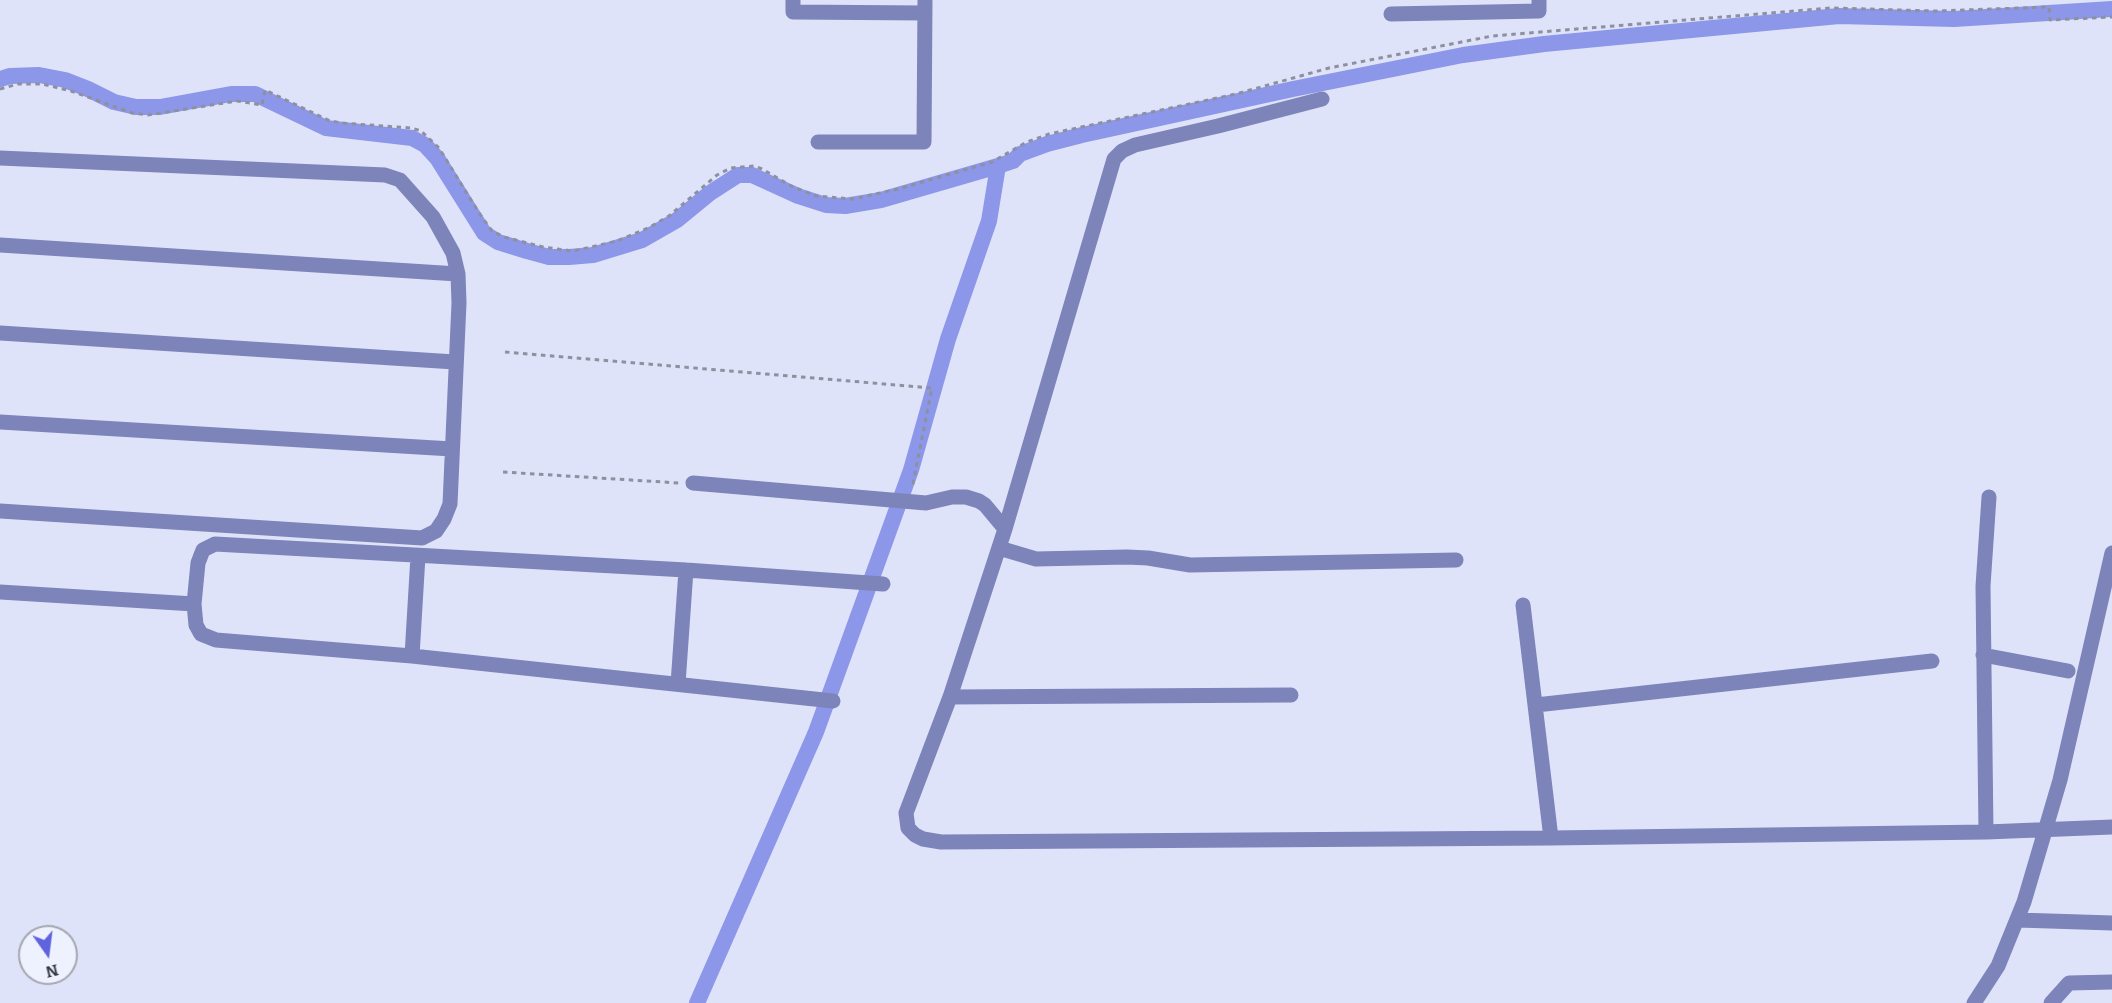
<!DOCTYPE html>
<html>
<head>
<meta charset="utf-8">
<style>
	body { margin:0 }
	#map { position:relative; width:2112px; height:1003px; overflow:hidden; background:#dfe3f9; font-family:Bitter,serif }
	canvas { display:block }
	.north { position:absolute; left:18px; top:925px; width:60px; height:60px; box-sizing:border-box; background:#eef1fe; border:2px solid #a5a7b2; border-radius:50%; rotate:166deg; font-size:16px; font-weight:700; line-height:24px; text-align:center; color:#373941 }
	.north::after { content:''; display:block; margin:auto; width:21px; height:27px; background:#5f64dc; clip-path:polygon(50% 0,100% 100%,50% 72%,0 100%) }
</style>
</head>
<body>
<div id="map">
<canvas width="2112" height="1003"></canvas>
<div class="north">N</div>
</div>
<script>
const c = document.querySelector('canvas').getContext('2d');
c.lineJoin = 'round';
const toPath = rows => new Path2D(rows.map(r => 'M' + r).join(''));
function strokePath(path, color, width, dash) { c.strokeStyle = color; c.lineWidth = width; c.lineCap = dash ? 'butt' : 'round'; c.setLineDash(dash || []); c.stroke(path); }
const canal = toPath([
	[0,79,10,76,39,75,65,80,88,89,114,102,136,107,160,107,231,94,255,94,326,128,412,138,425,145,437,158,484,233,498,242,527,251,549,257,569,257,593,255,642,240,677,220,710,193,738,175,752,175,798,196,826,205,845,206,881,200,998,166,1013,161,1020,154,1047,144,1082,135,1293,89,1463,55,1544,44,1839,16,1954,19,2112,9],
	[697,1003,816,732,911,470,948,339,989,221,998,166]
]);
const path = toPath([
	[0,89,18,84,42,84,71,91,132,113,148,115,237,101,262,105,265,90,328,120,341,123,411,128,421,131,439,148,479,213,492,231,504,237,543,247,573,251,617,241,650,227,669,216,717,175,731,168,754,166,762,169,791,186,816,196,853,199,898,189,992,162,1027,142,1049,134,1236,94,1329,68,1492,36,1831,8,1936,11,2049,7,2050,20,2112,17],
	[505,352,932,388,912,488],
	[503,472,679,483]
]);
const minor = toPath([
	[793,0,793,12,925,13],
	[1391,14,1539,11,1539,0],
	[1322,99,1218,126,1135,145,1122,151,1114,159,1005,529,950,697,906,813,908,828,915,835,923,839,941,842,1551,838,1986,832,2112,827],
	[818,142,924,142,925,0],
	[0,158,385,175,400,180,433,217,453,253,458,274,459,303,450,504,444,519,436,531,422,538,0,511],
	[0,245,458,274],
	[0,333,455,362],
	[0,422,452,449],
	[693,483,926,503,952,497,966,497,979,501,985,505,1005,529],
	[999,548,1036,559,1127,557,1148,558,1190,565,1456,560],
	[0,592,194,604],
	[1523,605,1551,838],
	[1983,655,2068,671],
	[412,656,418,556],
	[678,684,686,570],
	[950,697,1291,695],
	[833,701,412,656,216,640,201,634,196,625,194,604,198,563,203,550,215,544,686,570,883,584],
	[1536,705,1932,661],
	[1986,832,1983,586,1989,497],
	[2018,920,2112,923],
	[1974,1003,1998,966,2024,902,2060,780,2112,553],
	[2051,1003,2069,983,2112,982]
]);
strokePath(canal, '#8c97e9', 16);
strokePath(path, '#8d909f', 3, [4.5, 4.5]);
strokePath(minor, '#7c84ba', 15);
</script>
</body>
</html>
